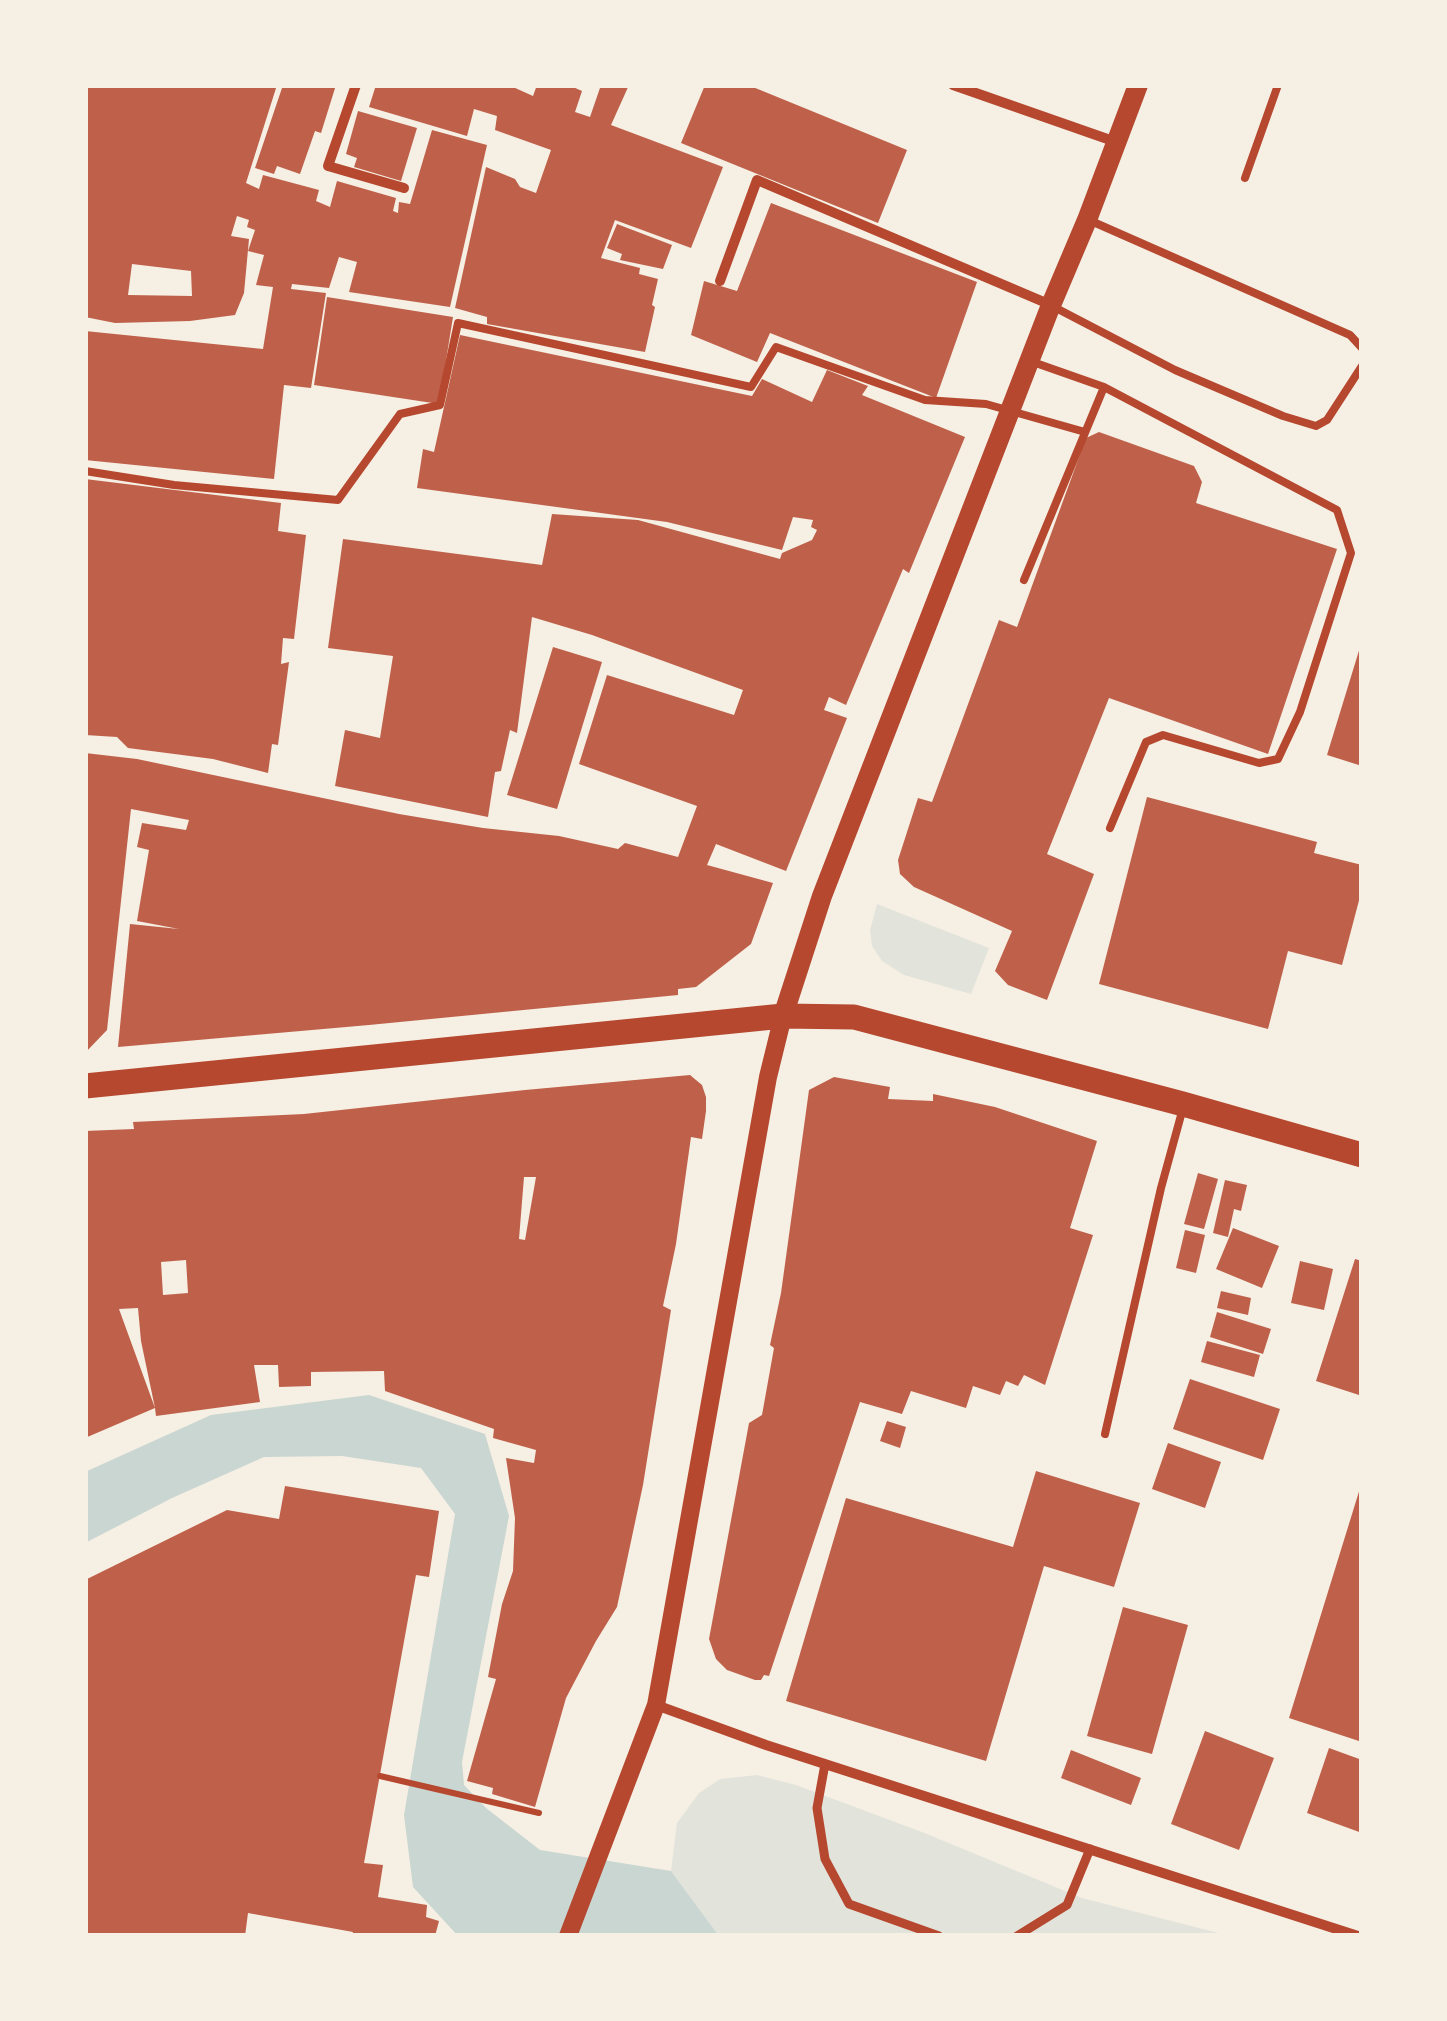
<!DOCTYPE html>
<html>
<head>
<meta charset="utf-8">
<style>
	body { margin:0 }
	#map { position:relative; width:1447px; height:2021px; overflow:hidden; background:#f6efe4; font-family:Arial,sans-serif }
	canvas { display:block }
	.frame { position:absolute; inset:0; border:88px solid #f6efe4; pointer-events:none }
</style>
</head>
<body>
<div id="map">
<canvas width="1447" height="2021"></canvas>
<div class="frame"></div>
</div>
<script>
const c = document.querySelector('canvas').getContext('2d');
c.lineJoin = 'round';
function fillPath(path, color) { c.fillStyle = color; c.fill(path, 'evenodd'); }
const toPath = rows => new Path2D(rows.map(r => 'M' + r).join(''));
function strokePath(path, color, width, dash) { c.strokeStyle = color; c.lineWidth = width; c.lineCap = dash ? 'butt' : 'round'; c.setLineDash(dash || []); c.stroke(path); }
const green = toPath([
	[877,904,989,948,971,994,904,975,882,961,872,946,870,930],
	[757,1775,796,1785,922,1832,1082,1898,1230,1936,719,1936,671,1871,677,1823,699,1793,720,1779]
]);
const water = toPath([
	[369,1395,485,1434,509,1516,462,1762,464,1785,486,1808,540,1850,671,1871,719,1936,458,1936,413,1887,404,1815,455,1514,421,1468,342,1456,264,1457,172,1498,85,1543,85,1472,211,1415]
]);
const building = toPath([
	[85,85,277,85,246,183,259,189,263,175,319,190,316,201,330,207,337,181,396,198,393,211,398,213,399,202,410,204,432,130,487,145,450,307,349,292,357,262,339,257,329,288,292,284,291,289,326,293,311,388,284,385,274,479,85,460,85,331,263,349,273,287,256,285,264,255,248,251,255,230,247,227,249,220,237,216,231,236,249,239,244,293,235,315,190,321,115,323,85,317],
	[132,264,191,271,192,296,128,295],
	[283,85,336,85,321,133,315,131,300,174,277,166,274,174,255,168],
	[376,85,514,85,513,87,533,96,537,85,574,85,573,87,582,91,575,112,590,117,601,85,629,85,611,125,723,167,691,248,615,220,601,258,640,268,639,274,658,279,652,305,655,307,645,352,487,324,487,317,455,308,486,167,515,179,520,187,536,193,551,150,495,130,497,116,474,109,467,136,369,107],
	[705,85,748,85,907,150,878,223,681,143],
	[358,111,417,128,401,181,354,167,357,158,346,154],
	[771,203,977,282,936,398,770,333,757,362,691,335,704,281,737,291],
	[617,224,672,245,663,269,620,260,622,254,607,248],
	[327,297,453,317,439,404,314,385],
	[460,335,752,396,762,379,812,402,827,370,868,386,862,395,965,437,909,573,903,569,846,705,829,697,824,710,847,718,786,871,716,844,707,865,773,883,751,944,696,987,678,989,678,995,369,1025,118,1047,130,924,179,929,137,921,149,850,137,847,142,823,186,830,189,820,131,809,107,1030,85,1053,85,753,137,759,399,814,483,828,559,836,618,849,625,843,678,857,697,806,579,764,607,675,734,715,743,690,592,635,532,617,517,733,510,730,501,771,495,772,488,817,335,786,345,730,380,738,393,656,328,648,343,539,542,565,552,514,638,520,780,559,782,553,812,540,817,530,811,527,813,520,793,517,782,550,667,522,417,488,423,449,434,452],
	[1099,432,1194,466,1202,482,1196,503,1337,549,1268,754,1109,698,1047,854,1094,874,1047,1000,1008,985,995,971,1012,931,914,887,900,874,898,860,918,798,932,802,999,620,1017,627,1086,438],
	[85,479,281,503,278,531,306,535,294,639,283,638,281,664,289,662,278,745,272,744,268,773,213,759,128,748,117,737,85,735],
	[1361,644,1362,645,1362,766,1327,755],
	[553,647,602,662,557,809,507,795],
	[1147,797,1317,842,1314,853,1362,865,1362,889,1342,965,1288,951,1268,1029,1099,984],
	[690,1075,702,1085,706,1097,706,1111,702,1139,691,1137,676,1244,663,1306,671,1310,643,1485,617,1607,596,1641,566,1698,535,1807,492,1794,493,1788,467,1781,496,1679,488,1677,502,1604,513,1571,515,1518,506,1458,534,1463,536,1450,493,1438,494,1429,385,1391,384,1371,311,1372,311,1386,279,1387,278,1365,254,1365,260,1402,156,1416,155,1408,85,1438,85,1131,134,1129,133,1122,304,1114,525,1090],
	[524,1177,536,1177,525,1240,519,1239],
	[186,1260,188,1293,163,1295,161,1262],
	[138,1308,141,1341,155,1408,119,1309],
	[834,1077,890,1087,888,1099,933,1101,933,1094,995,1107,1097,1141,1070,1228,1093,1235,1045,1385,1024,1375,1018,1386,1006,1381,1000,1395,973,1386,966,1408,911,1391,902,1414,860,1402,769,1676,764,1675,761,1680,755,1680,727,1670,716,1659,709,1639,749,1423,762,1415,774,1348,770,1345,781,1293,809,1090],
	[1198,1173,1218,1179,1204,1229,1184,1224],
	[1225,1180,1247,1185,1241,1211,1234,1209,1228,1237,1213,1233],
	[1233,1228,1279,1246,1262,1288,1216,1269],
	[1185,1230,1205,1235,1196,1273,1176,1268],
	[1355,1259,1362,1261,1362,1396,1316,1381],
	[1300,1261,1333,1269,1324,1310,1291,1303],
	[1221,1291,1251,1298,1248,1315,1217,1308],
	[1217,1312,1271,1329,1263,1354,1210,1337],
	[1207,1341,1260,1355,1254,1377,1201,1362],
	[1190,1379,1280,1409,1263,1460,1173,1429],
	[887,1421,906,1427,900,1448,880,1441],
	[1168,1443,1221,1462,1205,1508,1152,1489],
	[1036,1471,1140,1503,1114,1587,1044,1566,986,1761,786,1701,846,1498,1013,1547],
	[1361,1485,1362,1485,1362,1742,1289,1718],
	[285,1486,439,1511,429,1577,416,1575,364,1863,383,1865,378,1897,427,1905,426,1917,439,1921,435,1936,352,1936,353,1932,248,1913,245,1936,85,1936,85,1580,227,1510,279,1519],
	[1123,1607,1188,1625,1152,1754,1087,1736],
	[1205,1731,1274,1758,1239,1850,1171,1824],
	[1329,1748,1362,1760,1362,1833,1307,1813],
	[1071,1750,1141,1778,1131,1805,1061,1778]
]);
const path = toPath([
	[380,1776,539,1813]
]);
const service = toPath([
	[1245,178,1278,85],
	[1091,221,1350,335,1362,348],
	[1054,307,1175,370,1283,416,1316,426,1327,420,1362,366],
	[1030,361,1104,387,1337,510,1351,553,1300,712,1278,759,1259,763,1163,735,1146,742,1110,828],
	[85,471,174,485,338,500,400,414,440,405,458,323,751,387,776,347,925,400,986,404,1085,432],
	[1024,580,1104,387],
	[1105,1434,1161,1188,1183,1108]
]);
const pedestrian = toPath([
	[825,1764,817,1808,825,1859,849,1904,939,1936],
	[1017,1936,1067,1905,1090,1849]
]);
const minor = toPath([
	[356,85,328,166,404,188],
	[953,85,1116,142],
	[720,281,757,180,1051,305],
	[656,1705,766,1745,1358,1936]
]);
const tertiary = toPath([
	[568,1936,656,1705,768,1077,783,1016]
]);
const secondary = toPath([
	[783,1016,822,896,1051,305,1087,220,1138,85]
]);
const primary = toPath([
	[85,1086,783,1016,854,1017,1183,1104,1362,1155]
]);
fillPath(green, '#e2e4dc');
fillPath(water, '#c9d6d2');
fillPath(building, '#bf614a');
strokePath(path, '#b5482f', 6);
strokePath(service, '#b5482f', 8);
strokePath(pedestrian, '#b5482f', 9);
strokePath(minor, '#b5482f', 10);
strokePath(tertiary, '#b5482f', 18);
strokePath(secondary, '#b5482f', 20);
strokePath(primary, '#b5482f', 25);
</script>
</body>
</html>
